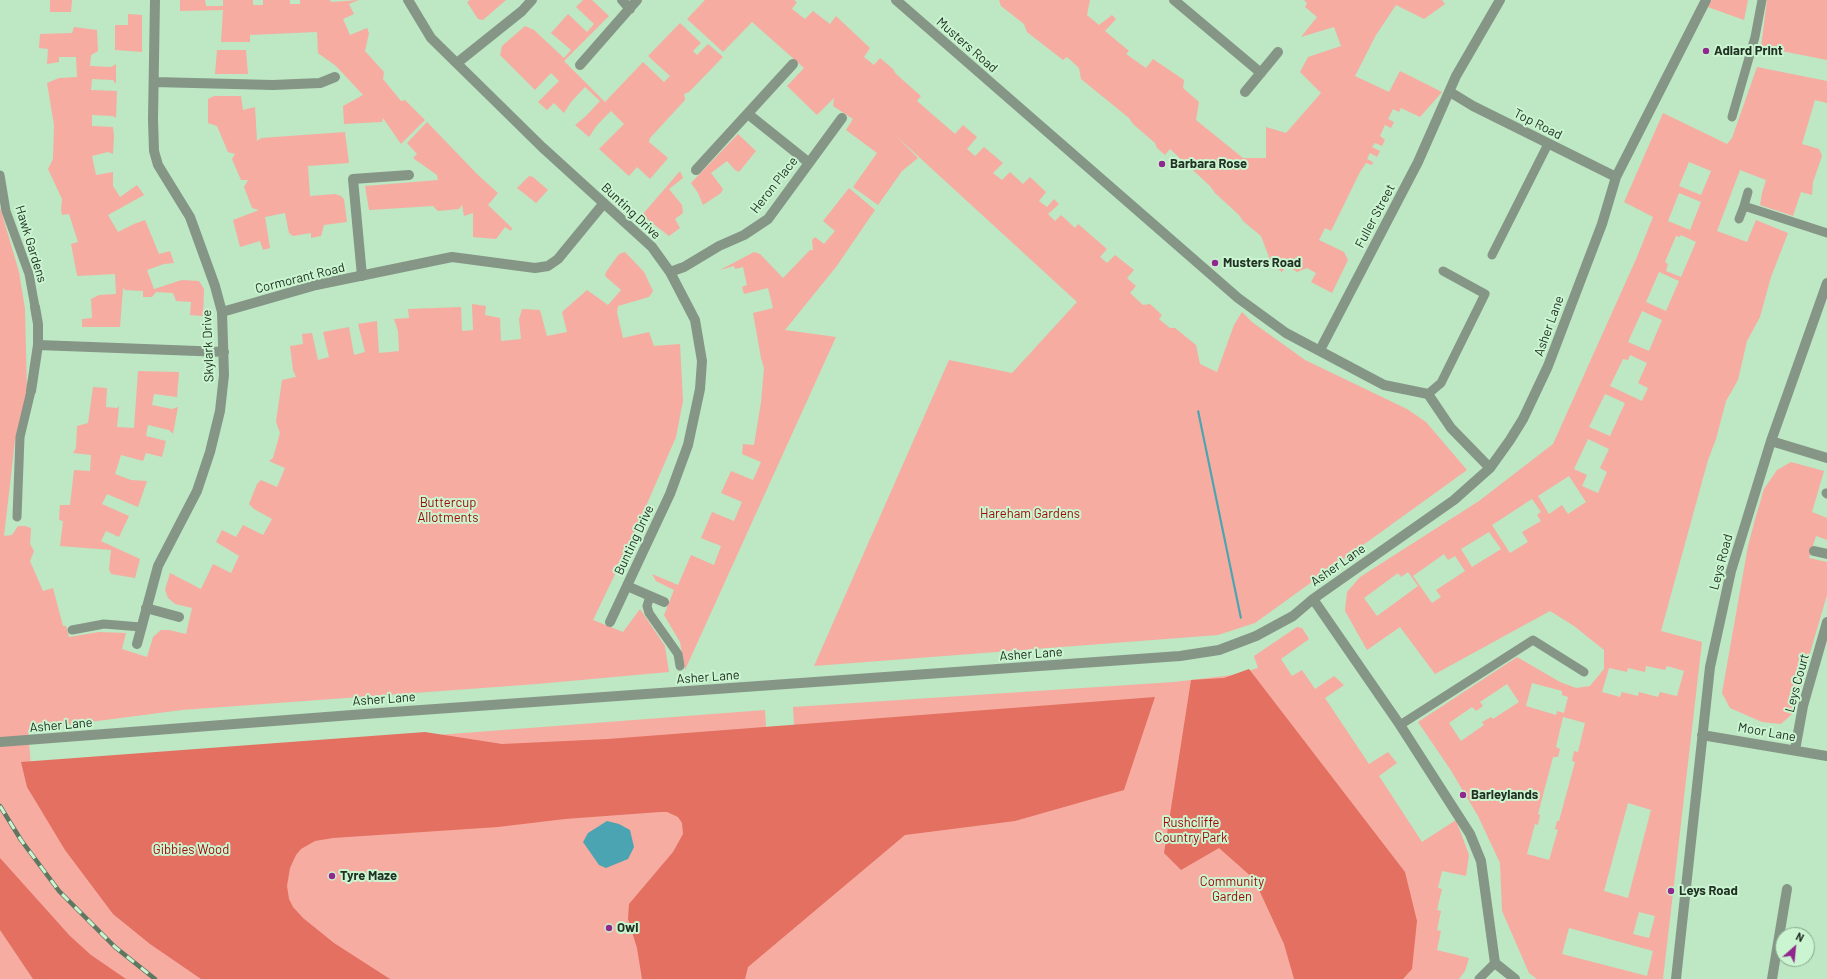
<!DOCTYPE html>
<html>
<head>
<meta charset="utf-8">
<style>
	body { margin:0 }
	#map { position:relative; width:1827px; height:979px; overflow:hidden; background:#bee7c4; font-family:Barlow,sans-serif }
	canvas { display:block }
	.north { position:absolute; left:1775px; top:927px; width:40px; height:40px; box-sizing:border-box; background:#cbf5d1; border:1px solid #87a78c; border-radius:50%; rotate:27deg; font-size:11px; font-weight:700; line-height:16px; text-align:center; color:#213124 }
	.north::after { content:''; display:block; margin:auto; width:14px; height:18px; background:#90288d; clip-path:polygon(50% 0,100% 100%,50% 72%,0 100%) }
</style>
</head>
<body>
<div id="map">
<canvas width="1827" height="979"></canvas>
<div class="north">N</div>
</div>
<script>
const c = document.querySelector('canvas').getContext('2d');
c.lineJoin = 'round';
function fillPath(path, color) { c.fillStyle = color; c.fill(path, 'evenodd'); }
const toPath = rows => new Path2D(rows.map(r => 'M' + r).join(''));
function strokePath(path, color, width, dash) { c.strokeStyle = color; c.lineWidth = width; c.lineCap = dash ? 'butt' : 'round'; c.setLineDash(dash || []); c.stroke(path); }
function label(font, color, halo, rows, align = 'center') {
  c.font = font + ' Barlow,sans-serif'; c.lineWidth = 4; c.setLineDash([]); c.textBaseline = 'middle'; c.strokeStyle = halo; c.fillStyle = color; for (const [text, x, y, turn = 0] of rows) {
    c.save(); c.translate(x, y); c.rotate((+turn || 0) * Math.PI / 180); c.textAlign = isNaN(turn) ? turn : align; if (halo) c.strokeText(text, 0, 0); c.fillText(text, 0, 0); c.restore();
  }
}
const green = toPath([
	[50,0,72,0,71,12,50,12],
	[180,0,205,0,206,6,223,6,223,0,253,0,253,5,263,5,263,0,290,0,290,4,300,4,300,0,330,0,331,2,359,0,349,4,354,14,343,19,350,35,367,28,369,33,365,51,384,72,383,79,401,101,405,100,425,120,401,144,383,118,382,122,344,124,343,106,363,95,336,66,318,53,317,32,250,35,250,42,221,42,223,10,180,11],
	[470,0,506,0,483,20,478,19,467,2],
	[583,0,592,0,609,16,564,61,605,102,643,62,664,82,670,76,648,56,680,23,701,43,693,51,697,55,708,44,723,57,689,92,684,94,685,100,650,138,649,142,668,158,650,179,637,167,629,176,599,149,624,124,611,111,597,125,589,137,575,125,586,116,600,101,585,87,571,102,564,113,554,103,547,110,538,102,559,81,551,73,535,90,500,55,502,46,525,26,534,30,564,58,571,50,551,33,568,14,587,32,594,24,576,7],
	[705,0,794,0,797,2,792,9,805,19,813,11,830,24,836,16,870,48,864,57,874,65,880,58,893,69,896,74,921,96,917,101,955,134,963,125,977,137,967,149,975,156,984,147,1003,163,993,173,1002,180,1010,172,1023,184,1030,177,1046,192,1039,201,1047,207,1054,199,1059,204,1048,214,1055,221,1061,215,1075,228,1078,224,1107,249,1100,257,1107,263,1115,255,1134,270,1127,278,1136,286,1130,293,1143,305,1150,304,1162,315,1159,319,1170,328,1175,328,1196,345,1200,364,1217,372,1234,325,1242,312,1252,322,1305,360,1407,409,1426,422,1467,470,1255,623,1218,635,814,666,949,360,1012,373,1077,302,895,135,918,158,902,171,878,205,853,187,877,153,846,130,853,119,833,106,834,98,817,115,787,86,804,68,752,22,723,52,687,19],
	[999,0,1090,0,1087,15,1099,25,1112,15,1116,19,1105,31,1129,51,1126,54,1146,68,1153,59,1184,80,1183,88,1199,102,1196,120,1243,158,1266,158,1266,127,1286,133,1321,93,1300,72,1308,57,1341,46,1334,27,1301,37,1317,17,1305,7,1307,3,1304,0,1442,0,1445,4,1424,19,1396,5,1376,35,1355,76,1389,92,1400,71,1442,92,1420,117,1401,108,1399,112,1393,109,1388,119,1394,122,1391,128,1385,125,1380,136,1385,140,1382,146,1375,143,1372,147,1380,151,1377,157,1370,153,1367,159,1373,162,1372,165,1366,163,1360,172,1331,231,1325,228,1319,240,1344,252,1348,260,1332,293,1311,282,1316,273,1307,268,1297,272,1287,265,1282,272,1272,265,1261,236,1243,221,1239,215,1215,193,1210,186,1170,149,1165,155,1157,148,1155,143,1133,124,1129,118,1081,79,1079,68,1067,57,1063,60,1027,32,1024,24,1001,6],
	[1712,0,1748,0,1744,20,1705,6],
	[1767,0,1827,0,1827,60,1761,47],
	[128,14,142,15,142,52,115,50,115,25,128,25],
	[74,27,97,30,98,51,91,55,90,66,111,67,116,64,116,84,113,80,92,79,91,90,117,91,116,118,113,116,92,115,92,126,113,127,114,136,113,154,108,152,92,156,96,175,113,172,113,186,120,197,137,185,144,195,108,215,118,232,134,224,145,220,159,254,170,251,174,263,164,264,147,270,154,289,182,280,199,281,204,289,203,316,190,315,191,302,176,301,173,293,156,292,152,297,143,297,143,291,125,290,123,288,120,327,82,327,82,319,92,318,91,299,99,295,116,294,115,274,78,276,77,275,71,244,78,242,69,214,62,215,61,209,62,199,48,169,53,159,54,125,47,83,59,78,77,77,76,57,59,57,59,62,47,64,48,49,39,48,40,34,72,33],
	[217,50,246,50,248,74,215,74],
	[1757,67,1827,81,1827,103,1815,100,1802,144,1819,149,1822,156,1813,182,1812,195,1801,192,1793,216,1760,205,1762,193,1766,180,1740,170,1717,231,1747,242,1756,220,1788,233,1771,277,1760,317,1747,341,1738,380,1726,401,1716,439,1708,460,1661,631,1702,642,1663,979,1537,979,1529,973,1502,911,1500,863,1478,816,1450,769,1418,722,1517,657,1560,682,1576,688,1590,686,1604,669,1604,650,1574,626,1550,611,1435,674,1400,627,1367,650,1345,611,1347,592,1360,577,1479,501,1553,444,1637,257,1653,217,1624,202,1663,113,1727,144,1732,138],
	[1689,162,1711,171,1701,195,1679,186],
	[1679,193,1701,202,1690,230,1668,221],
	[1681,235,1696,242,1681,277,1666,271,1668,264,1665,262,1676,236,1680,237],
	[1659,272,1679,281,1666,311,1646,302],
	[1642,311,1662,320,1649,351,1628,342],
	[1630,355,1647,363,1638,383,1648,388,1642,401,1610,386,1623,359,1628,360],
	[1605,394,1625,403,1610,436,1589,427],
	[1588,439,1609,449,1600,468,1607,472,1598,493,1582,486,1587,475,1574,469],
	[1569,476,1586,502,1568,514,1562,505,1549,514,1538,496],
	[1532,499,1541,512,1537,515,1541,521,1522,532,1528,542,1510,553,1492,525],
	[1489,532,1501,549,1472,567,1461,549],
	[1444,554,1448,560,1455,556,1465,571,1436,590,1441,597,1432,603,1413,576],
	[1408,572,1418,586,1377,616,1364,598,1398,573,1401,577],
	[1646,666,1665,670,1667,666,1684,671,1677,696,1660,692,1658,697,1639,692,1638,696,1622,692,1620,697,1602,692,1609,668,1627,672,1628,668,1645,672],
	[1532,683,1562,691,1562,695,1568,697,1564,713,1557,711,1556,715,1526,706],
	[1507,684,1519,702,1493,719,1491,717,1482,722,1484,725,1461,741,1449,723,1472,707,1476,711,1483,706,1480,702],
	[1563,717,1585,723,1578,752,1574,751,1572,761,1575,762,1559,821,1557,821,1555,829,1558,830,1549,860,1527,854,1535,824,1538,825,1540,815,1538,814,1553,757,1558,757,1560,749,1556,747],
	[1628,803,1651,810,1628,898,1604,891],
	[1639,912,1655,916,1649,938,1633,934],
	[1569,928,1653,951,1647,976,1562,954],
	[214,96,241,96,243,110,255,107,257,141,261,138,345,132,349,163,308,166,310,196,335,194,341,196,344,199,347,222,324,225,321,236,311,238,311,233,293,236,289,233,285,213,265,217,270,248,263,250,260,241,240,247,233,220,259,210,252,208,244,187,248,180,241,180,232,159,235,154,228,152,217,126,208,123,208,99],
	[427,122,477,174,498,193,488,205,512,228,511,231,505,227,496,239,473,237,473,213,464,216,462,205,459,209,438,211,433,206,369,210,365,186,438,180,437,175,413,158,417,154,407,143],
	[738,134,756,151,739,172,735,170,727,161,711,173,723,189,721,193,703,205,698,193,691,183],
	[680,171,683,178,669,189,682,205,683,213,675,219,680,228,669,236,642,215],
	[529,176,533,177,548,190,536,203,517,188],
	[849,188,875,210,836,267,785,330,836,337,685,670,680,642,664,615,674,590,656,581,652,574,678,585,691,555,714,565,721,546,701,538,712,512,734,521,742,502,721,493,731,471,753,480,761,462,742,454,743,444,754,445,761,402,764,368,761,358,753,313,773,308,768,288,744,294,742,287,747,285,743,267,735,269,734,266,720,270,754,252,760,254,783,278,810,250,813,250,812,240,815,237,824,244,835,231,823,221],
	[0,207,19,272,25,309,27,391,15,441,4,536,12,535,18,526,25,526,31,528,30,544,34,551,30,561,43,591,53,588,63,626,66,626,69,637,99,632,126,633,122,649,147,657,153,637,161,630,169,630,186,634,192,608,175,604,168,598,165,590,170,573,201,589,213,564,231,573,239,556,216,542,222,530,236,537,243,525,263,535,272,519,254,509,249,504,257,484,261,480,277,487,285,468,269,461,273,458,280,433,276,422,282,380,296,377,293,370,290,346,303,344,302,334,312,333,318,360,329,357,323,332,349,327,354,355,365,352,358,324,377,321,379,353,399,351,398,331,394,319,409,318,408,309,461,307,462,331,473,330,472,304,486,306,485,315,500,318,501,341,521,339,519,319,522,309,540,310,547,336,567,332,562,312,587,290,608,305,621,290,605,276,606,272,619,254,625,252,644,272,653,291,649,297,618,306,617,312,623,338,649,332,654,346,680,344,683,401,676,437,630,543,593,620,623,632,640,609,665,646,669,672,537,684,182,710,28,730,31,766,765,710,766,727,794,726,793,707,1174,682,1233,675,1258,668,1254,656,1297,627,1302,628,1309,639,1281,659,1292,676,1302,670,1315,689,1334,676,1344,685,1325,698,1369,764,1388,752,1397,763,1379,776,1422,842,1456,820,1469,855,1466,876,1442,871,1438,888,1442,889,1437,910,1441,911,1437,930,1441,931,1437,950,1469,958,1465,971,1459,979,0,979],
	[138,371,179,372,177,397,154,394,152,405,172,409,178,407,173,434,169,430,148,425,146,436,166,441,162,457,146,453,143,461,121,455,115,474,131,480,147,481,138,507,107,494,102,504,129,516,119,537,106,531,101,541,140,559,135,578,111,574,109,569,111,550,60,546,63,521,59,520,60,505,70,505,74,470,90,471,91,455,73,453,76,448,77,426,88,423,93,387,107,388,106,407,117,408,119,406,117,427,134,428],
	[1791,462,1824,471,1812,512,1827,518,1827,540,1816,536,1809,558,1827,562,1827,595,1792,714,1781,724,1762,722,1730,708,1722,693,1748,546,1756,516,1764,489,1777,470]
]);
const forest = toPath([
	[1249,669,1405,872,1417,921,1412,969,1403,979,1294,979,1284,944,1254,879,1219,848,1181,870,1164,853,1191,680,1224,678],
	[1155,697,1124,790,1015,821,905,835,748,967,745,979,642,979,637,948,628,919,629,904,673,852,683,834,682,823,678,817,667,812,660,812,565,819,498,827,333,838,315,841,301,849,296,855,290,868,287,886,289,899,293,907,303,918,334,943,390,979,201,979,150,944,113,914,65,850,27,787,21,762,425,732,502,744,608,739],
	[0,858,70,936,91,955,126,979,33,979,0,930]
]);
const water = toPath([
	[1199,410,1242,618,1240,619,1197,411],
	[607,821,619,824,630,830,634,847,628,859,606,868,599,865,583,842,588,833]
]);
const service = toPath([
	[1732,117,1755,37,1762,0],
	[0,175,6,211,29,274,35,307],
	[1748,192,1744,206,1827,233],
	[1739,219,1744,206],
	[1492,255,1548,144],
	[1428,394,1441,383,1485,294,1443,271],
	[1826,493,1827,494],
	[17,517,20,437,31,391],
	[650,596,647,606,649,613,678,654,680,666],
	[72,630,104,624,141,627],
	[1400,725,1533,640,1584,672],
	[1479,979,1495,963]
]);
const minor = toPath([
	[408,0,431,38,542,147,652,247,670,272,695,320,702,361,700,389,688,445,670,494,610,622],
	[622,0,630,9],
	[896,0,1238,298,1286,333,1384,385,1428,394,1451,428,1490,468],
	[1174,0,1261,73],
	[457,63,522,11,532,0],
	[580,65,637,0],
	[154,82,273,85,320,83,335,77],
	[1245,92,1278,52],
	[1450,92,1473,106,1616,177],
	[748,114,808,162],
	[696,170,793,64],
	[670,272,684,267,719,246,744,235,768,219,842,118],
	[362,276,353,179,409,175],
	[222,312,316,285,452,257,535,268,548,266,558,259,604,203],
	[38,345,224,352],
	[1320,350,1418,162,1456,76,1500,0],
	[31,391,38,345,38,324,35,307],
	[1771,441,1827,458],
	[1814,551,1827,554],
	[627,586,664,602],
	[1313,599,1400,725,1470,834,1481,861,1495,963,1515,979],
	[146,608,179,617],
	[137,644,158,566,197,491,210,452,220,411,224,375,222,312,215,286,190,217,158,165,154,151,153,119,155,0],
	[1702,735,1827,756],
	[0,742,365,714,1180,656,1219,650,1256,636,1293,616,1313,599,1454,500,1490,468,1510,440,1523,419,1548,366,1602,224,1616,177,1706,0],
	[1795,750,1803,706,1827,622],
	[1676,979,1710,667,1731,571,1771,441,1827,283],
	[1772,979,1787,889]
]);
const rail = toPath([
	[0,806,21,840,59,891,115,947,155,979]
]);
const markers = [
	[1706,51,4,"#90288d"],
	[1162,164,4,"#90288d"],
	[1215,263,4,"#90288d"],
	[1463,795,4,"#90288d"],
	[332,876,4,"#90288d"],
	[1671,891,4,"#90288d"],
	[609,928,4,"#90288d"]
];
const streetNames = [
	["Musters Road",967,45,41],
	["Top Road",1538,124,27],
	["Heron Place",774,185,-52],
	["Bunting Drive",631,211,43],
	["Fuller Street",1375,216,-62],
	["Hawk Gardens",31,244,73],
	["Cormorant Road",300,278,-14],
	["Asher Lane",1549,326,-70],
	["Skylark Drive",208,346,-92],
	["Bunting Drive",634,540,-65],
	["Leys Road",1721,562,-75],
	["Asher Lane",1338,565,-35],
	["Asher Lane",1031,654,-4],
	["Asher Lane",708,677,-4],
	["Leys Court",1797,683,-75],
	["Asher Lane",384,699,-4],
	["Asher Lane",61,725,-5],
	["Moor Lane",1767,732,10]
];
const poiNames = [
	["Adlard Print",1714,51],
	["Barbara Rose",1170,164],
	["Musters Road",1223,263],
	["Barleylands",1471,795],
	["Tyre Maze",340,876],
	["Leys Road",1679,891],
	["Owl",617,928]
];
const parkNames = [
	["Buttercup",448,503],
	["Allotments",448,518],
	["Hareham Gardens",1030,514],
	["Rushcliffe",1191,823],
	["Country Park",1191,838],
	["Gibbies Wood",191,850],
	["Community",1232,882],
	["Garden",1232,897]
];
fillPath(green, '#f6aca1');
fillPath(forest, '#e37060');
fillPath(water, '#4aa4b2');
strokePath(service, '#859687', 9);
strokePath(minor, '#859687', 10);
strokePath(rail, '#5d7761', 4.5);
strokePath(rail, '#cbf5d1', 3, [9]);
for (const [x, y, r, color] of markers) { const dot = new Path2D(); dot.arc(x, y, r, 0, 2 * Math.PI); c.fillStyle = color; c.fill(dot); strokePath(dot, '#cbf5d1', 1.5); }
label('13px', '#213124', '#cbf5d1', streetNames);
label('bold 13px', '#213124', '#cbf5d1', poiNames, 'left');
label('13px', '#9d0704', '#cbf5d1', parkNames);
</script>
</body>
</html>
